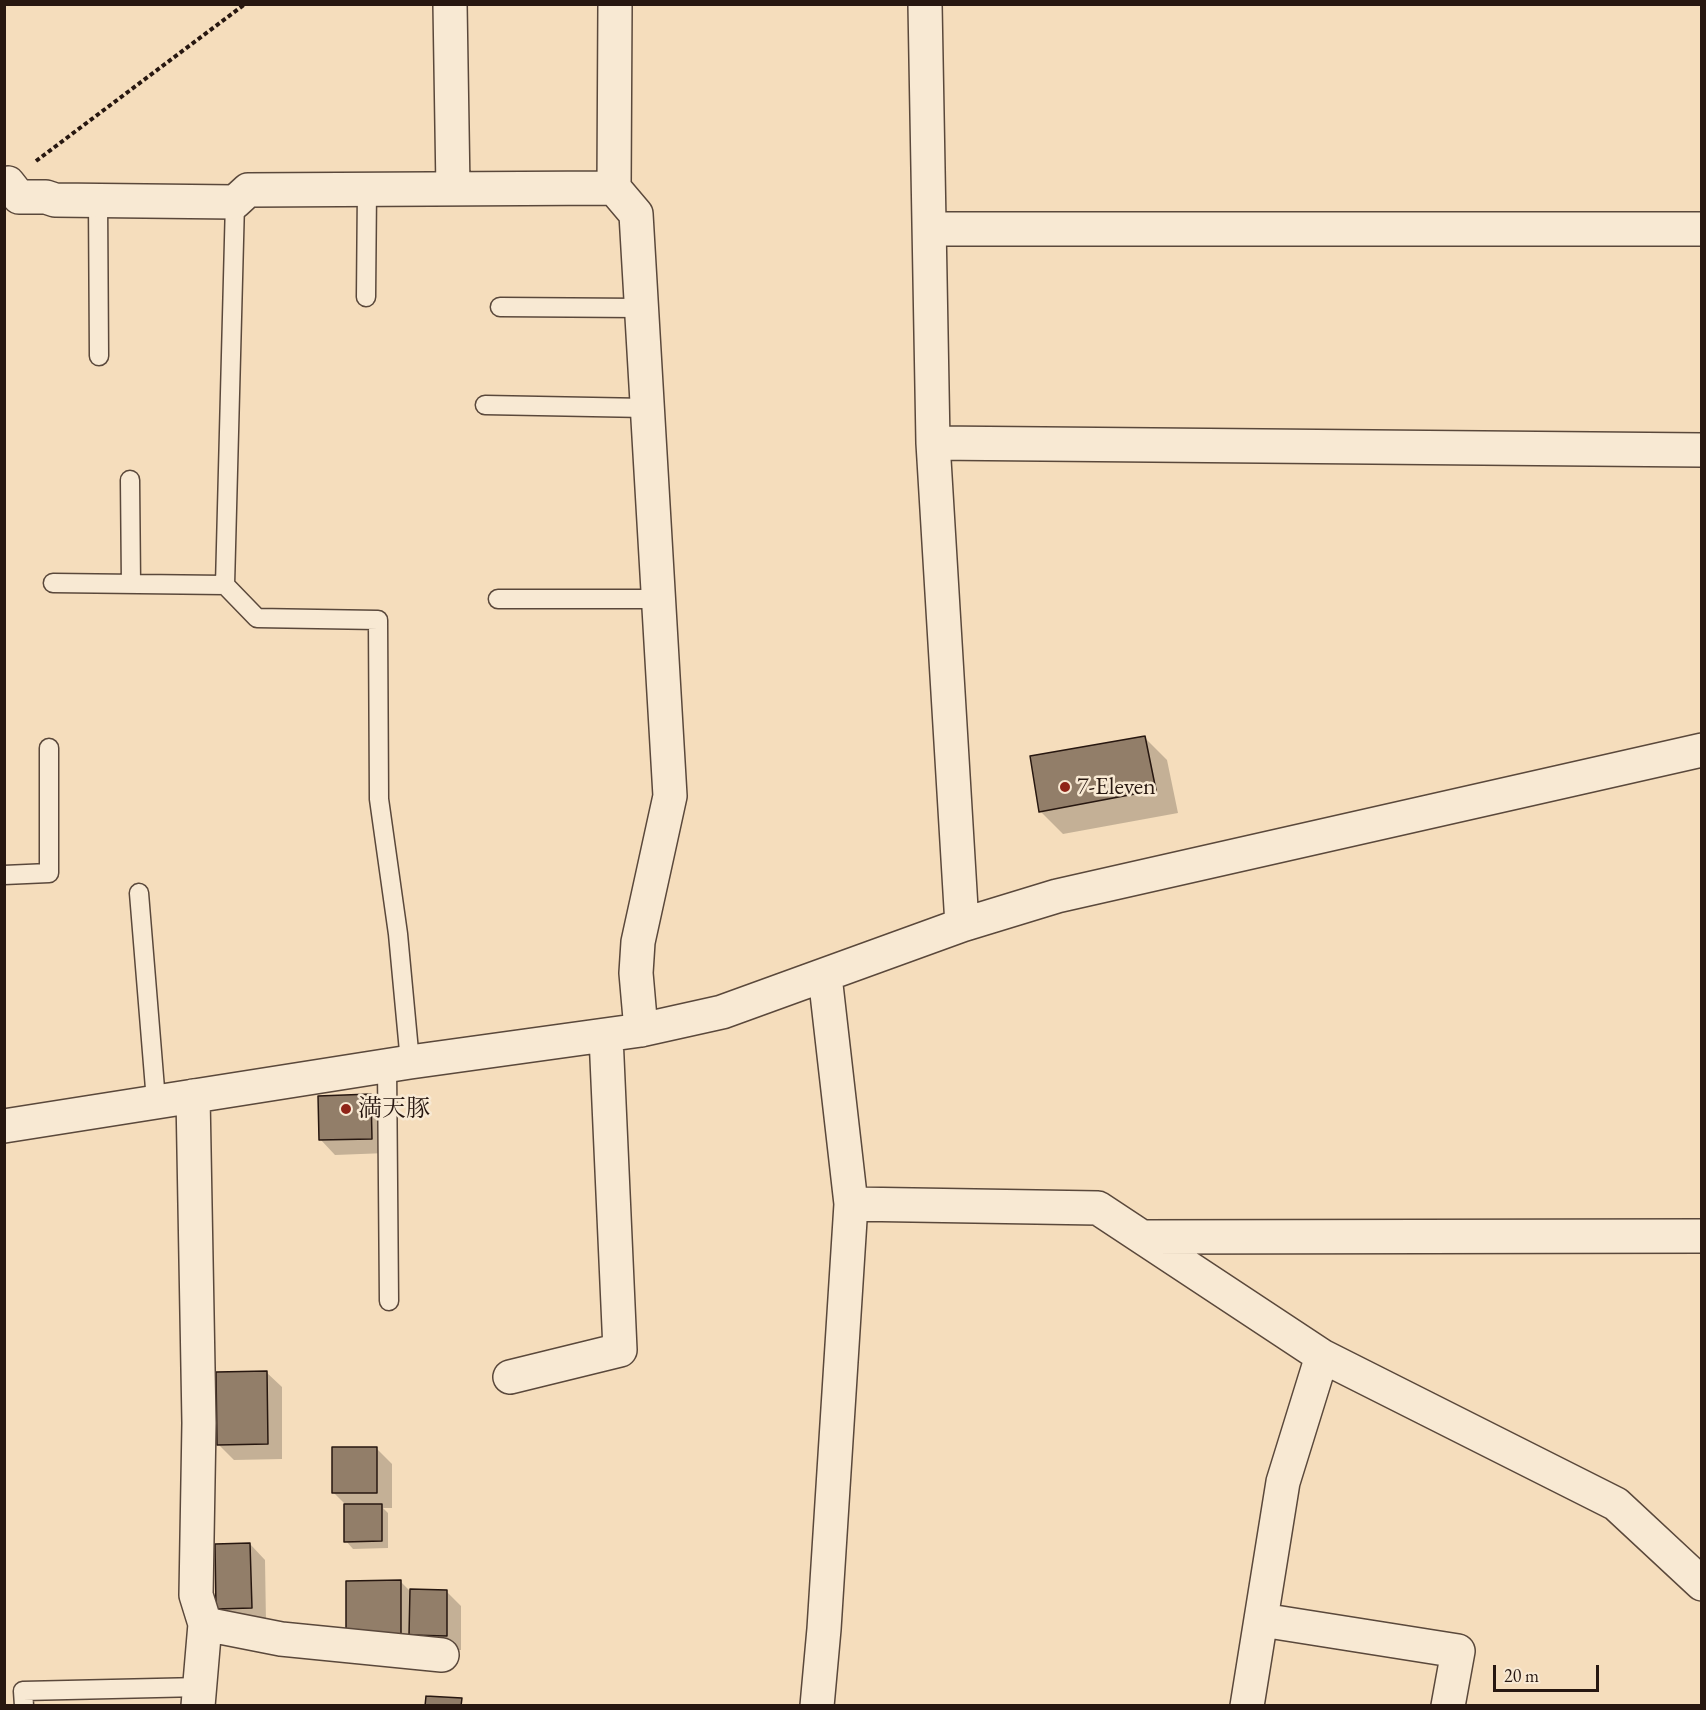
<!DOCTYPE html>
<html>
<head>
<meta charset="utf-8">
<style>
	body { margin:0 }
	#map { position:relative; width:1706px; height:1710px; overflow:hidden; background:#f5ddbc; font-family:"EB Garamond",serif }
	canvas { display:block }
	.frame { position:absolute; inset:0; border:6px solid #271710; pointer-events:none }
	.scale { position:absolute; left:1493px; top:1665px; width:106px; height:27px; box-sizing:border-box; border:3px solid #271710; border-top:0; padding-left:8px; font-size:18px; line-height:21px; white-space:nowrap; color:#271710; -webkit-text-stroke:4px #f8e9d3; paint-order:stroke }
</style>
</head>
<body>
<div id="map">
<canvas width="1706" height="1710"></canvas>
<div class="frame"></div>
<div class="scale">20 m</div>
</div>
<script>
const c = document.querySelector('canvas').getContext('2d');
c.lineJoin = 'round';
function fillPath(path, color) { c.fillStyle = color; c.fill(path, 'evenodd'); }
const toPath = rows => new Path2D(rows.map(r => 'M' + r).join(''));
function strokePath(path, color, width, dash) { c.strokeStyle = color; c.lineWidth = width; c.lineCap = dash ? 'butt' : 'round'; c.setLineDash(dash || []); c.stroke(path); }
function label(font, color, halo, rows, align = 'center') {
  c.font = font + ' "EB Garamond","Noto Serif JP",serif'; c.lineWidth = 5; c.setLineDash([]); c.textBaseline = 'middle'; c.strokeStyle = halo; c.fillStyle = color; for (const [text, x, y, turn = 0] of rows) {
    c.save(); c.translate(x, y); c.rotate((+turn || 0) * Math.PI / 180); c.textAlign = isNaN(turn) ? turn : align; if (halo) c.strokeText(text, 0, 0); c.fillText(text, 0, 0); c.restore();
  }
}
const shadow = toPath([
	[1144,737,1167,760,1178,813,1063,834,1040,811],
	[370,1096,386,1111,387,1153,335,1155,320,1139],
	[266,1372,282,1387,282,1459,234,1460,219,1445],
	[376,1448,392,1464,392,1508,383,1508,388,1513,388,1548,353,1549,346,1541,346,1505,333,1492],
	[250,1544,265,1560,266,1623,233,1623,218,1608],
	[348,1582,401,1582,410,1591,446,1591,461,1606,461,1650,416,1651]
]);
const building = toPath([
	[1145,736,1156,790,1039,812,1030,756,1145,736],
	[371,1094,372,1139,319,1140,318,1096,371,1094],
	[267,1371,268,1444,217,1445,216,1372,267,1371],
	[332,1447,377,1447,377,1493,332,1493,332,1447],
	[344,1504,382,1504,382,1541,344,1542,344,1504],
	[250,1543,252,1608,216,1609,215,1544,250,1543],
	[401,1580,401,1637,346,1637,346,1581,401,1580],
	[410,1589,447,1590,447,1636,409,1635,410,1589],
	[426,1696,462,1698,461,1706,425,1706,426,1696]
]);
const path = toPath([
	[36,161,245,4]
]);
const service = toPath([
	[98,201,99,356],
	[366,297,367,189],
	[500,307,640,308],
	[485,405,646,408],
	[130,480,131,584],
	[53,583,225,585,235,202],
	[225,585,257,618,378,620,379,799,398,934,410,1062],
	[498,599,658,599],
	[4,875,49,873,49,748],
	[139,893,156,1101],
	[387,1066,389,1301],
	[24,1706,23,1691,201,1687]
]);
const minor = toPath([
	[450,4,453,189],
	[925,4,933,443,962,925],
	[8,183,19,197,46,197,55,200,235,202,248,190,614,188,636,214,670,796,638,942,636,973,641,1030],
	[614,188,615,4],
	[930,229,1702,229],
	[933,443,1702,450],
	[193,1096,199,1423,196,1595,205,1624,198,1706],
	[4,1126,410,1062,641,1030,722,1012,962,925,1057,896,1702,750],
	[851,1204,1098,1208,1322,1356,1616,1504,1702,1584],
	[1143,1237,1702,1236],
	[510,1377,620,1350,606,1036],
	[1262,1620,1458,1651,1448,1706],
	[205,1624,281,1639,442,1655],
	[817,1706,824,1629,851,1204,825,976],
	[1247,1706,1283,1482,1322,1356]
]);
const markers = [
	[1065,787,6,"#8f2418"],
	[346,1109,6,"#8f2418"]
];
const poiNames = [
	["7-Eleven",1077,787],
	["満天豚",358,1109]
];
fillPath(shadow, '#0003');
fillPath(building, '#927e69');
strokePath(building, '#271710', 1.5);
strokePath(service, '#5a483b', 21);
strokePath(minor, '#5a483b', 36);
strokePath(path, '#271710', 4, [4.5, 3]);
strokePath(service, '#f8e9d3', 18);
strokePath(minor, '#f8e9d3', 33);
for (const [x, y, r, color] of markers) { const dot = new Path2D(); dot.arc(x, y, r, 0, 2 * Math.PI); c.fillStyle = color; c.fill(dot); strokePath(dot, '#f8e9d3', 2); }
label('24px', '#271710', '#f8e9d3', poiNames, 'left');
</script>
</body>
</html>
